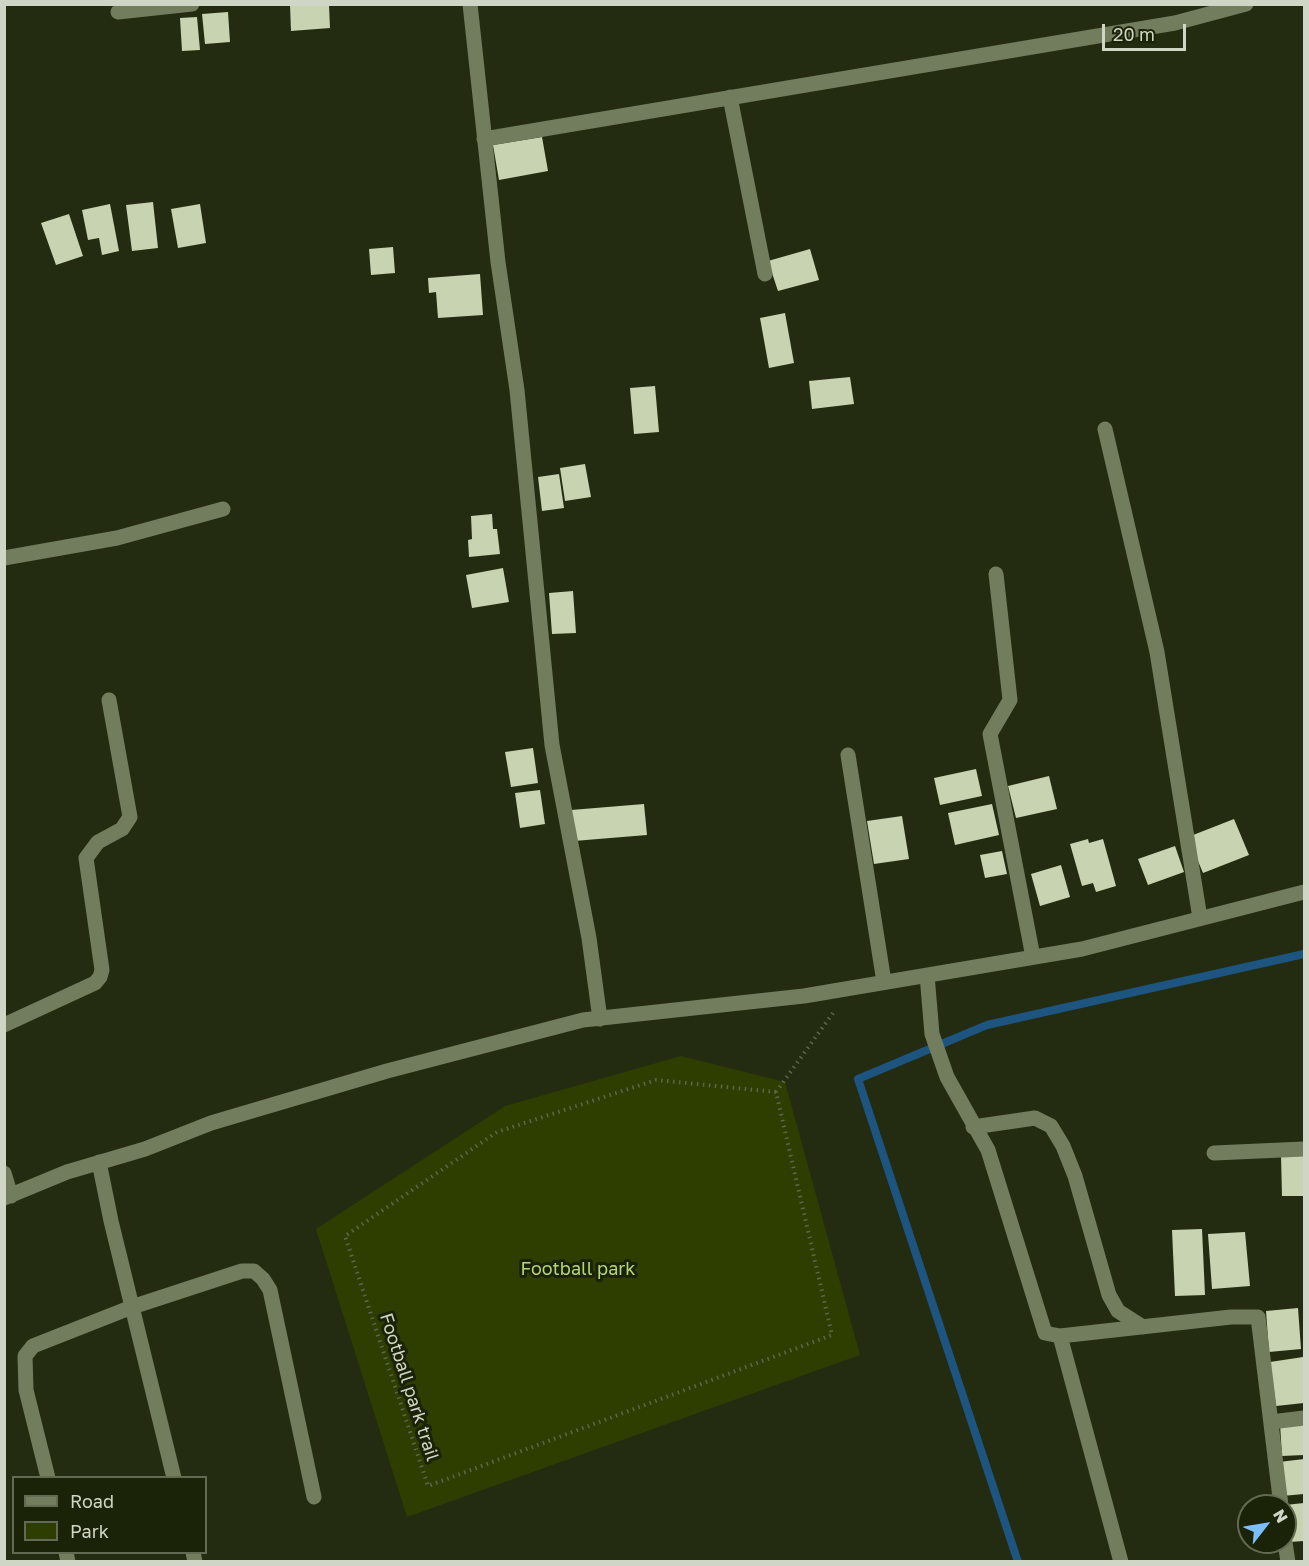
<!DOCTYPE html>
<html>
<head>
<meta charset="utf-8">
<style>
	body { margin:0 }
	#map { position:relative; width:1309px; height:1566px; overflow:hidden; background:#232c10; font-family:"Golos Text",sans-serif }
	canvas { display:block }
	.frame { position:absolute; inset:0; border:6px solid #d0d6c5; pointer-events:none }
	.legend { position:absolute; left:12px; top:1476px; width:195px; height:78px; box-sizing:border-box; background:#1a2207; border:2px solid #636a53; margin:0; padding:8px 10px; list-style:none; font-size:18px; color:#d0d6c5 }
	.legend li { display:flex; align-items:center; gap:12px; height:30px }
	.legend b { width:30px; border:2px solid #636a53 }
	.north { position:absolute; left:1237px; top:1494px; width:60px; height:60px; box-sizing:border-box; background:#1a2207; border:2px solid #636a53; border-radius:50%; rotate:59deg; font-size:16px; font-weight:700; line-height:24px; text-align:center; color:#d0d6c5 }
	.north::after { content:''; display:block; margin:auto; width:21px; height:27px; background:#7cbef9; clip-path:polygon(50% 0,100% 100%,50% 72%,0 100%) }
	.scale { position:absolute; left:1102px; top:24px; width:84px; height:27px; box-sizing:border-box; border:3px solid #d0d6c5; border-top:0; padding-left:8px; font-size:18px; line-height:21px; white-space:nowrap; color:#d0d6c5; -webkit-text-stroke:4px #1a2207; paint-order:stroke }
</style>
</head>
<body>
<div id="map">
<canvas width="1309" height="1566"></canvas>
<div class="frame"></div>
<ul class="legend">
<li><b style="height:8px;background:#727d5e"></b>Road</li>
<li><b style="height:16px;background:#2e3e01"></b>Park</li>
</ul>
<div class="north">N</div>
<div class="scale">20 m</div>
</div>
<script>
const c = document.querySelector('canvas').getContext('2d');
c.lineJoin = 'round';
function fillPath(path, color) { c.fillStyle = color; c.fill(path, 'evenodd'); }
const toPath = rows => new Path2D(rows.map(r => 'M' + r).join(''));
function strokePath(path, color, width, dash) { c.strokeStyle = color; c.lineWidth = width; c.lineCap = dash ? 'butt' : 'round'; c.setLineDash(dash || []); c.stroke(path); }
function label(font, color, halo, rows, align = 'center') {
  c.font = font + ' "Golos Text",sans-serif'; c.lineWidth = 6; c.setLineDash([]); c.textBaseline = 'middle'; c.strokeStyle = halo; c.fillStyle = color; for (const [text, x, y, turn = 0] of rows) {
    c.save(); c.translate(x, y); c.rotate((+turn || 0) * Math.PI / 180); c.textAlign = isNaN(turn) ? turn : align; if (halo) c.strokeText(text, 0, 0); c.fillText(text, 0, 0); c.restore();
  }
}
const green = toPath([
	[681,1056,785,1082,860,1355,407,1517,316,1229,505,1106]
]);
const stream = toPath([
	[1018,1562,858,1079,987,1025,1304,954]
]);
const building = toPath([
	[290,5,329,5,330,28,291,31],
	[228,12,230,42,205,44,202,14],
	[197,17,200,50,182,51,180,18],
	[542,137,548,171,499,180,493,145],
	[153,202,158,248,132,251,126,205],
	[110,204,119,251,102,255,99,238,88,240,82,210],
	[200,204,206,243,178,248,171,209],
	[69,214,83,256,56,265,41,223],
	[393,247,395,273,371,275,369,249],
	[810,249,819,280,778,291,768,261],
	[480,274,483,315,438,318,436,292,429,293,428,278],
	[785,313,794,363,769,368,760,318],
	[850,377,854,404,812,409,809,381],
	[655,386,659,432,634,434,630,388],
	[585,464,591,497,565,501,560,468],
	[559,474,564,508,542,511,538,477],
	[492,514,493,529,497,529,500,554,469,557,468,540,472,539,471,516],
	[503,568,509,602,472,608,466,575],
	[573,591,576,633,552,634,549,593],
	[533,748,538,783,511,787,505,752],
	[976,769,982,796,940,805,934,778],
	[1049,776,1057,809,1016,818,1008,786],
	[540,790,545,824,520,828,515,793],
	[644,804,647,835,574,841,571,810],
	[992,804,999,835,955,845,948,813],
	[902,816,909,859,874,864,867,821],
	[1234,819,1249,855,1203,873,1188,837],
	[1088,839,1089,843,1103,839,1116,886,1096,892,1093,883,1082,886,1070,844],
	[1175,846,1184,872,1148,885,1138,859],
	[1002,851,1007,874,985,878,980,855],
	[1061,865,1070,897,1040,906,1031,874],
	[1281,1155,1304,1155,1304,1196,1282,1196],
	[1202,1229,1205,1295,1175,1296,1172,1230],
	[1245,1232,1250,1286,1212,1289,1208,1234],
	[1298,1308,1301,1349,1269,1352,1266,1311],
	[1303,1357,1304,1403,1276,1406,1270,1362],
	[1304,1422,1304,1455,1282,1456,1280,1424],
	[1304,1459,1304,1494,1282,1496,1279,1462],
	[1304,1503,1304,1541,1290,1542,1285,1505]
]);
const path = toPath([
	[776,1092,656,1080,497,1132,345,1236,428,1486,832,1335,776,1092,833,1013]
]);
const minor = toPath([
	[470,4,498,262,517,390,552,745,589,938,600,1019],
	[118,12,192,4],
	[730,97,765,274],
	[484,139,1175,23,1246,4],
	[1105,429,1157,652,1200,918],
	[4,558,117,538,223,509],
	[996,574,1010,700,990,734,1033,957],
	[848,755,884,982],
	[927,975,932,1034,947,1077,988,1150,1045,1333,1060,1336,1231,1317,1258,1317,1281,1506],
	[4,1025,95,983,100,977,102,970,86,858,98,842,122,829,130,817,109,700],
	[973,1127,1035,1118,1051,1126,1063,1146,1075,1176,1109,1295,1118,1311,1143,1327],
	[1214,1153,1304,1149],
	[99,1162,111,1221,174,1478],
	[4,1173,11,1196],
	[4,1198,67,1172,145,1149,211,1123,387,1071,583,1020,804,996,1082,949,1304,892],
	[1060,1336,1121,1562],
	[1271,1422,1304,1418],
	[48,1478,26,1390,25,1356,33,1346,132,1307,242,1271,254,1271,263,1279,270,1290,314,1497],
	[1285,1542,1288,1562],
	[66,1552,68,1562],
	[193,1552,195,1562]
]);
const parkNames = [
	["Football park",578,1269]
];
const streetNames = [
	["Football park trail",409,1387,72]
];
fillPath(green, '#2e3e01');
strokePath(stream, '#1d5480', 8);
fillPath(building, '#c7d3b1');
strokePath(path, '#5d654d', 4, [1.5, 4.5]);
strokePath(minor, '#727d5e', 15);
label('18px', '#b6d478', '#1a2207', parkNames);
label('18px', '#d0d6c5', '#1a2207', streetNames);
</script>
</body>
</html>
